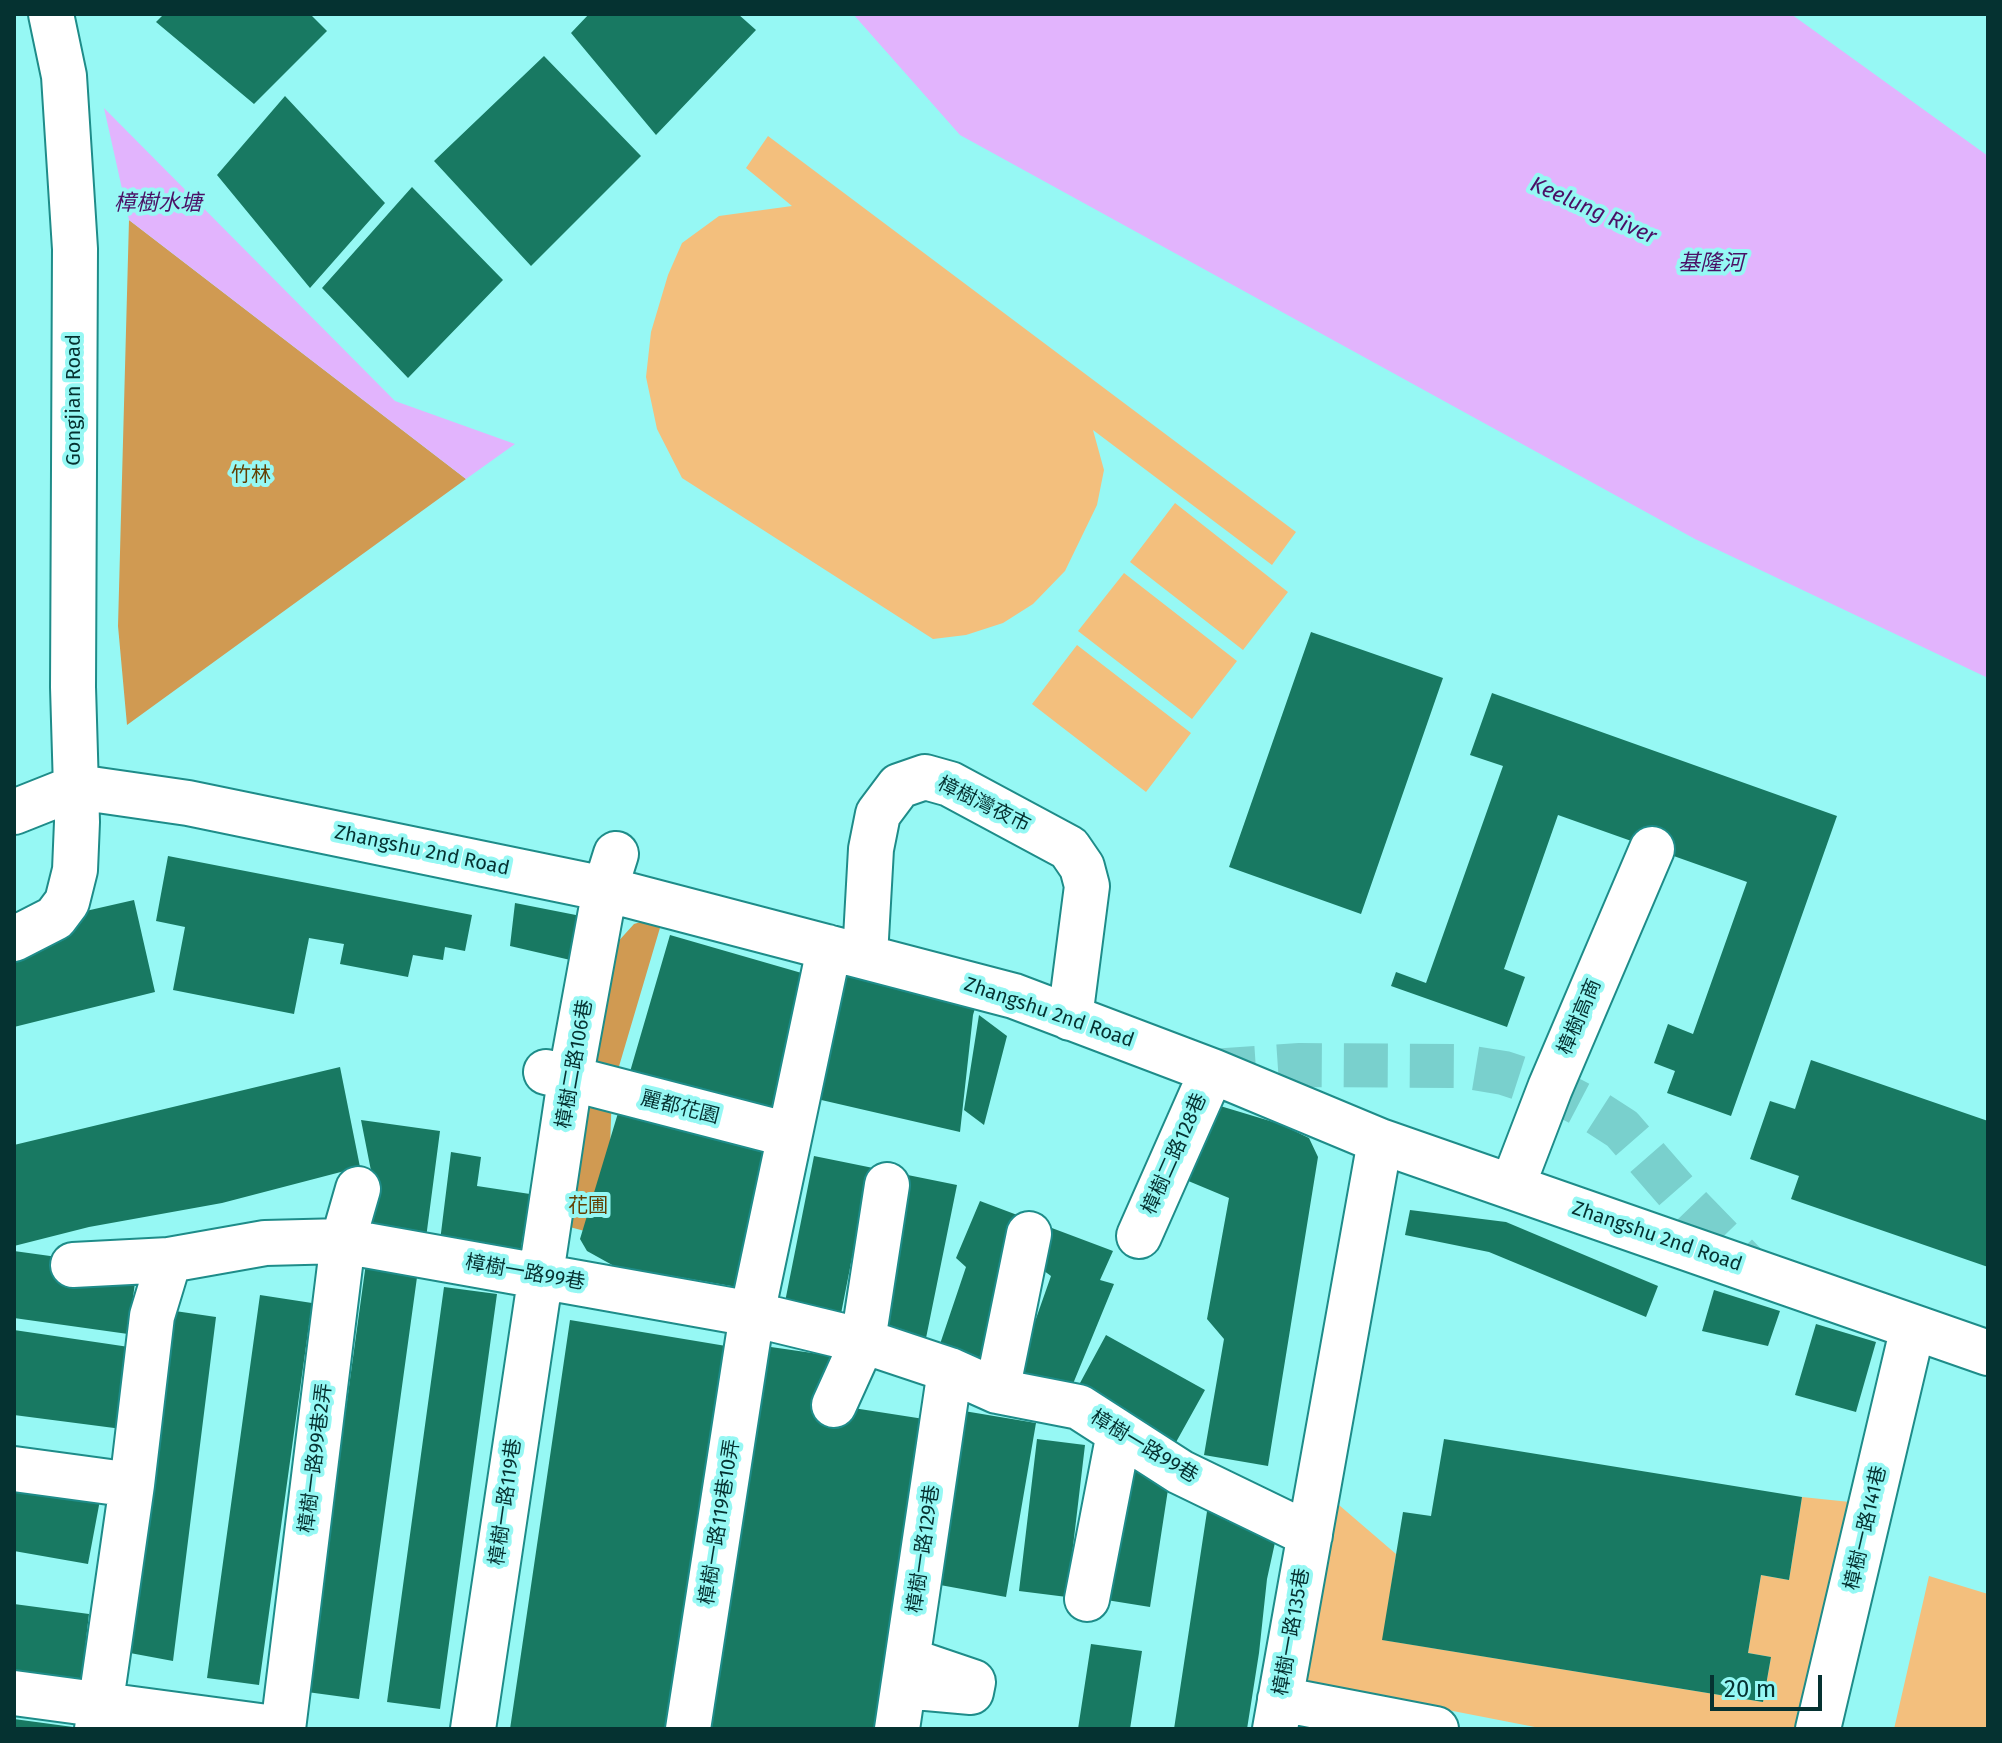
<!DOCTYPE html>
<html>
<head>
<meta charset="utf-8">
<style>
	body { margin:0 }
	#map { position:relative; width:2002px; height:1743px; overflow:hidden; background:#96f8f4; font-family:"Fira Sans",sans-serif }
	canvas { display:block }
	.frame { position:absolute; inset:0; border:16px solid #053231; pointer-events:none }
	.scale { position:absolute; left:1710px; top:1675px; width:112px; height:36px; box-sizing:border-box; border:4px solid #053231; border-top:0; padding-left:10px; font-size:24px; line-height:28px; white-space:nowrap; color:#053231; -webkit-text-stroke:6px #96f8f4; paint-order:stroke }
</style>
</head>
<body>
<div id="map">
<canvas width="2002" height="1743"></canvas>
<div class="frame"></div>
<div class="scale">20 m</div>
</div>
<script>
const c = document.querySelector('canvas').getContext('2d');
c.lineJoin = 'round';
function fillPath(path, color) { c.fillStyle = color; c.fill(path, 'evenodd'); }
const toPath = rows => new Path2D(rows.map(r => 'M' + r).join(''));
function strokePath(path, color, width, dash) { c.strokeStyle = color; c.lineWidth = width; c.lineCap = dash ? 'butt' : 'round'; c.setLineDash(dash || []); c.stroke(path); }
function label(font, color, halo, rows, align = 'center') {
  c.font = font + ' "Fira Sans","Noto Sans TC",sans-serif'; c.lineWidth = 8; c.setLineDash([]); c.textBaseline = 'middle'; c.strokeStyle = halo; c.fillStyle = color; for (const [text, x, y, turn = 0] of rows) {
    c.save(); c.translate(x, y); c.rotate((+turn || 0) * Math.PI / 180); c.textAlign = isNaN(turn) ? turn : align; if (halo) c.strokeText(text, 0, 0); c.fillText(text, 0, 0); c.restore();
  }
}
const green = toPath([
	[768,136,1296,532,1272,565,1093,430,1104,470,1097,505,1065,571,1033,604,1003,623,966,635,933,639,682,478,657,429,646,377,651,332,668,275,682,243,719,216,792,206,746,168],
	[1175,503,1288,592,1243,650,1130,562],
	[1124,573,1237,661,1192,719,1078,631],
	[1077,645,1191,733,1146,792,1032,704],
	[1318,1487,1396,1554,1383,1640,1763,1702,1771,1657,1748,1653,1761,1575,1789,1580,1802,1497,1850,1502,1799,1729,1545,1729,1284,1678],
	[1929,1576,1988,1594,1988,1729,1894,1729]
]);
const forest = toPath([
	[129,220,466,479,127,725,118,626],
	[647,920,662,921,612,1090,607,1237,566,1226,615,945,634,924]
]);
const water = toPath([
	[853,14,1791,14,1988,156,1988,678,1695,539,960,135],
	[104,108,395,401,515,444,466,479,129,220]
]);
const building = toPath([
	[164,14,310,14,327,31,254,104,156,22],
	[589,14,738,14,756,30,656,135,571,33],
	[544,56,641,156,531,266,434,161],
	[285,96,385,203,310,288,217,175],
	[412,187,503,280,408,378,322,288],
	[1311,632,1443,678,1361,914,1229,867],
	[1492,693,1837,816,1731,1116,1667,1093,1675,1071,1654,1063,1668,1024,1693,1034,1747,882,1558,815,1504,969,1525,977,1507,1027,1391,986,1396,972,1426,983,1503,766,1470,755],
	[168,856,472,915,465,951,445,947,443,960,413,955,408,977,340,964,344,944,309,938,294,1014,173,990,185,927,156,921],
	[134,900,155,992,14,1027,14,939,55,918],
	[515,903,586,917,579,962,510,946],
	[670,935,812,976,781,1122,627,1082],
	[845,962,978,998,973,1015,960,1132,817,1099],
	[979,1015,1007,1036,984,1125,964,1110],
	[1811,1060,1988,1121,1988,1267,1791,1199,1799,1176,1750,1159,1770,1101,1795,1109],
	[340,1067,360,1167,222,1203,89,1227,14,1246,14,1145],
	[1197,1099,1280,1124,1309,1138,1318,1157,1268,1466,1204,1455,1224,1339,1207,1319,1229,1198,1174,1175],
	[618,1113,766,1151,737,1287,614,1266,587,1251,580,1239],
	[361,1120,440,1131,426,1238,355,1226,374,1186],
	[451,1152,481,1157,477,1186,530,1194,520,1254,440,1241],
	[814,1156,957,1185,925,1343,869,1332,860,1217,839,1324,783,1312],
	[980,1201,1113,1251,1100,1280,1114,1284,1068,1396,1014,1381,1051,1276,1032,1262,989,1373,939,1347,966,1267,956,1258],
	[1410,1210,1506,1222,1658,1286,1646,1317,1489,1252,1405,1235],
	[14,1251,137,1268,128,1334,14,1318],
	[366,1263,418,1270,359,1699,307,1692],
	[444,1287,497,1294,440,1709,387,1702],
	[1714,1290,1780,1311,1768,1346,1702,1331],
	[260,1295,312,1303,259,1685,207,1678],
	[175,1311,216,1317,173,1661,130,1653,163,1361],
	[570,1320,726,1346,673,1729,510,1729],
	[1816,1324,1876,1342,1856,1412,1795,1395],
	[14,1330,129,1347,122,1429,14,1415],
	[1106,1335,1205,1390,1165,1462,1067,1407],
	[764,1346,840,1357,834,1405,924,1419,880,1729,711,1729],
	[958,1410,1036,1423,1006,1597,929,1583],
	[1037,1439,1085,1445,1067,1597,1019,1591],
	[1444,1439,1802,1497,1789,1580,1761,1575,1748,1653,1771,1657,1763,1702,1382,1640,1403,1512,1431,1516],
	[1114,1461,1171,1470,1150,1607,1094,1598],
	[14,1484,100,1500,88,1564,14,1551],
	[1208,1505,1276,1538,1267,1579,1259,1653,1247,1729,1174,1729],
	[14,1604,89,1614,81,1683,14,1675],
	[1091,1644,1142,1651,1130,1729,1078,1729],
	[14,1719,73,1727,73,1729,14,1729]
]);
const minorTunnel = toPath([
	[1212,1071,1300,1065,1461,1066,1504,1073,1550,1088,1594,1111,1622,1129,1690,1207,1751,1270]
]);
const minor = toPath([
	[14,812,77,787,188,803,605,889,1014,996,1212,1071,1380,1141,1988,1353],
	[14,939,55,918,67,902,75,870,77,822,73,687,75,249,64,76,51,14],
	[865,956,871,849,878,814,899,786,925,777,950,784,1069,848,1082,867,1087,886,1070,1018],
	[546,1072,789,1135],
	[1512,1187,1550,1088,1652,849],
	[1139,1236,1212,1071],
	[73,1265,169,1260,265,1243,343,1241,752,1314,863,1341,950,1370,997,1391,1079,1407,1180,1472,1310,1535],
	[997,1391,1029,1234],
	[834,1405,863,1341,887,1185],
	[14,1469,132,1485],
	[1087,1599,1119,1433],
	[904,1686,971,1692,973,1682,914,1662],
	[14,1693,282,1729],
	[1280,1699,1436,1729],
	[97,1729,132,1485,152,1316,169,1260],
	[283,1729,343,1241,358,1189],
	[473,1729,570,1080,605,889,616,854],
	[688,1729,752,1314,825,968,827,947],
	[897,1729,950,1370],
	[1275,1729,1380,1141],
	[1818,1729,1913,1327]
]);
const streetNames = [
	["Gongjian Road",74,400,-90],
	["樟樹灣夜市",984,805,26],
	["Zhangshu 2nd Road",422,851,12],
	["Zhangshu 2nd Road",1049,1013,19],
	["樟樹高商",1580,1017,-67],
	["樟樹二路106巷",575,1064,-80],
	["麗都花園",680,1108,14],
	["樟樹二路128巷",1175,1154,-66],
	["Zhangshu 2nd Road",1657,1237,19],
	["樟樹一路99巷",525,1273,10],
	["樟樹一路99巷",1144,1447,31],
	["樟樹一路99巷2弄",316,1458,-83],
	["樟樹一路119巷",506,1502,-82],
	["樟樹一路119巷10弄",720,1522,-81],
	["樟樹一路141巷",1866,1528,-77],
	["樟樹一路129巷",924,1549,-82],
	["樟樹一路135巷",1292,1632,-80]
];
const parkNames = [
	["竹林",251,475],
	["花圃",588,1206]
];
const waterNames = [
	["樟樹水塘",158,204],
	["Keelung River",1593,211,24],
	["基隆河",1711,264]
];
fillPath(green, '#f3bf7d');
fillPath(forest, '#d09a52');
fillPath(water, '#e2b4fd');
fillPath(building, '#187962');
strokePath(minorTunnel, '#79d0cd', 44, [44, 22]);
strokePath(minor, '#1e8c89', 48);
strokePath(minor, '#fff', 44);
label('20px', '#053231', '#96f8f4', streetNames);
label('20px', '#633f02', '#96f8f4', parkNames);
label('italic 22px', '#4b1065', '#96f8f4', waterNames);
</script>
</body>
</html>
